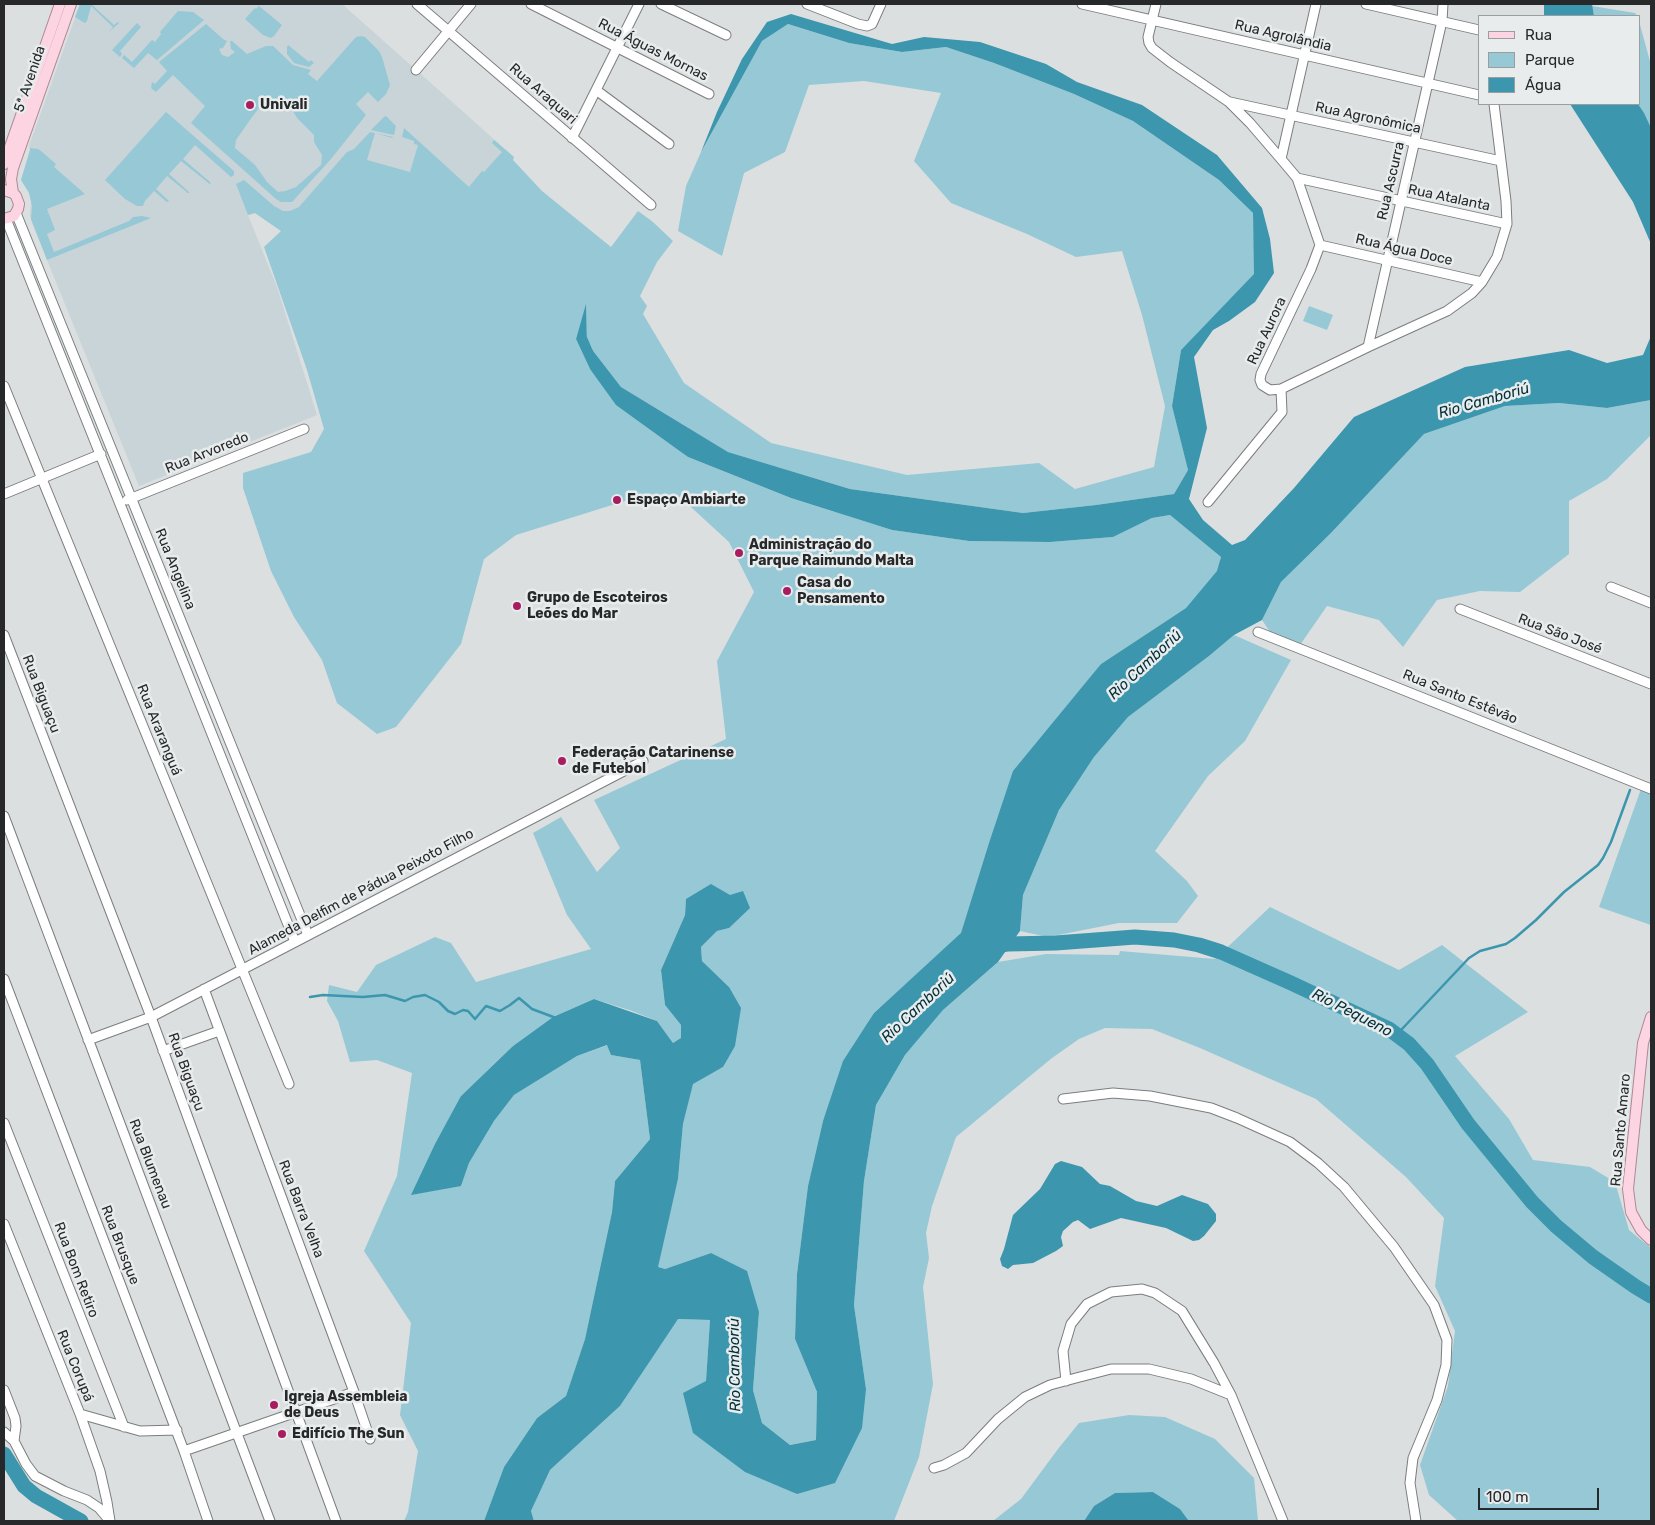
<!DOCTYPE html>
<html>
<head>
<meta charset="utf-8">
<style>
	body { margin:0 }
	#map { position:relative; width:1655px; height:1525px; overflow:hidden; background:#dbdfe0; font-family:Rubik,sans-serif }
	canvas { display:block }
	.frame { position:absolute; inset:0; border:5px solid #272829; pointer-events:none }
	.legend { position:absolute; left:1478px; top:15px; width:162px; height:90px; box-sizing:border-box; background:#e8eced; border:1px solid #9b9e9f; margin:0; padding:6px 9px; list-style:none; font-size:15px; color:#272829 }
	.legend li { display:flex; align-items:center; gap:10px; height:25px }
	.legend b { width:25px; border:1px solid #9b9e9f }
	.scale { position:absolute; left:1478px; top:1488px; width:121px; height:22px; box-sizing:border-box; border:2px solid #272829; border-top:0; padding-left:6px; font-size:15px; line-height:18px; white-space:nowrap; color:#272829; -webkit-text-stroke:4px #e8eced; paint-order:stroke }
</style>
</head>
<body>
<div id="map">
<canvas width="1655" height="1525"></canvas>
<div class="frame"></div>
<ul class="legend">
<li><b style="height:6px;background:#fcd4e2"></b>Rua</li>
<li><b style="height:14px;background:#97c8d6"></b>Parque</li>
<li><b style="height:14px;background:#3c96ad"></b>Água</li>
</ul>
<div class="scale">100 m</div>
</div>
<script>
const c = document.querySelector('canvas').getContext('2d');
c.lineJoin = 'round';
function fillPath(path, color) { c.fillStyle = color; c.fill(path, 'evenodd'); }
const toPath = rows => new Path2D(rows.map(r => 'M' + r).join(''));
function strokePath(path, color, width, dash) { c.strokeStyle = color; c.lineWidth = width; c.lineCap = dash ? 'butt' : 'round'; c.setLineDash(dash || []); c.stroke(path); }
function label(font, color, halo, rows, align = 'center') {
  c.font = font + ' Rubik,sans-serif'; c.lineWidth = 5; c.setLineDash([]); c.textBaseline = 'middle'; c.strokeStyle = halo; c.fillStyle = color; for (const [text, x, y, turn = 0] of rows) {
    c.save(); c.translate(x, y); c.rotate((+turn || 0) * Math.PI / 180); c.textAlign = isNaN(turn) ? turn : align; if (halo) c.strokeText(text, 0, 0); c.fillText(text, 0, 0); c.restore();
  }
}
const built = toPath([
	[80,4,342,4,514,157,467,200,281,231,255,213,248,215,277,287,317,415,139,486,32,223,30,216,31,200,29,192,21,180,30,150,29,146]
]);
const green = toPath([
	[80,4,91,4,114,25,118,22,119,23,109,32,113,27,91,6,87,21,85,23,83,22,75,17],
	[259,6,282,25,274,36,271,38,263,35,245,19,255,8,256,9],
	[1592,6,1635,13,1637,16,1594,16],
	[178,11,193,12,204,20,157,60,148,53,134,68,122,58,124,55,132,62,152,40,155,42,161,34,160,32],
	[1639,21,1651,65,1651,128,1638,104],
	[137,23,141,27,120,51,122,54,120,57,112,50],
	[206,24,223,39,227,41,223,48,219,49,222,55,228,57,235,52,231,49,230,41,232,41,247,54,266,46,273,46,293,65,311,70,308,74,317,81,356,37,361,36,365,37,379,51,382,57,390,85,386,94,378,102,368,92,356,104,366,115,331,159,292,202,281,202,276,199,191,123,205,106,173,75,156,92,151,88,152,82,155,84,167,71,159,62],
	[262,104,290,107,298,119,314,135,314,142,322,155,321,165,296,187,285,191,278,192,267,182,255,165,235,148,236,140,252,117],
	[788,24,849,43,902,52,946,47,994,63,1074,94,1133,121,1219,180,1253,213,1255,274,1181,350,1172,406,1188,470,1174,494,1096,505,1023,513,850,489,728,452,621,387,587,343,586,306,576,339,590,369,688,457,791,498,892,530,969,541,1050,542,1113,537,1152,518,1170,515,1221,557,1218,571,1186,608,1101,664,988,846,961,934,874,1013,823,1121,808,1186,797,1274,795,1339,817,1392,816,1440,790,1445,762,1423,753,1390,759,1312,711,1253,665,1269,657,1267,678,1179,683,1124,693,1083,723,1067,729,987,702,961,701,947,717,931,729,928,730,895,686,899,685,915,661,970,665,1005,681,1025,682,1038,673,1043,657,1021,632,1011,594,999,553,1017,513,1046,461,1096,461,1186,469,1163,494,1121,514,1095,577,1056,608,1045,611,1055,640,1060,650,1139,615,1181,612,1212,585,1339,566,1396,537,1418,504,1467,484,1521,404,1521,408,1512,418,1451,400,1415,411,1323,364,1251,397,1176,412,1073,377,1060,350,1062,338,1021,327,1001,329,985,357,992,376,965,435,937,451,943,476,982,591,949,567,915,533,833,561,817,597,872,620,848,594,800,726,739,717,661,754,592,729,542,680,497,645,499,641,496,516,535,484,559,461,644,396,727,377,734,337,703,322,660,294,617,271,571,243,488,243,473,311,452,324,429,307,370,264,247,281,231,255,213,248,215,236,184,244,180,274,206,283,211,290,211,299,207,347,152,354,149,370,132,393,137,392,138,375,133,367,160,410,172,418,145,414,144,414,141,402,137,404,128,469,187,482,171,484,172,502,152,492,143,494,140,514,157,513,160,542,191,611,247,638,211,653,222,673,241,657,262,640,296,647,306,643,314,684,383,771,443,907,475,1039,463,1075,489,1154,467,1165,406,1142,315,1122,251,1076,257,1027,234,951,203,914,161,941,93,864,81,809,85,785,152,744,173,722,256,678,231,686,186,701,152,762,41],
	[288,45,309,62,311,60,314,63,309,67,294,63,287,54,287,47],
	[166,112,234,171,234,175,231,177,195,145,183,159,210,182,211,185,181,161,169,174,190,193,188,193,167,176,156,189,169,201,167,202,154,191,145,201,143,206,137,206,125,199,105,180],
	[386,116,396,126,394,135,371,130,384,117],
	[30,148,38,149,41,151,56,164,54,167,85,194,47,209,55,230,47,234,54,252,129,221,133,217,142,216,151,218,47,260,31,219,32,206,29,193,21,180,30,150],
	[1309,306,1333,315,1327,330,1303,321],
	[1651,400,1651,435,1607,479,1569,501,1569,554,1520,592,1480,591,1437,600,1403,647,1379,620,1327,606,1300,645,1270,632,1262,620,1281,582,1331,533,1424,434,1505,406,1559,403,1607,408],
	[1234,635,1291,660,1245,741,1208,776,1155,851,1187,881,1198,896,1177,923,1119,923,1048,937,1020,931,1023,895,1059,810,1094,757,1128,717,1209,656],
	[1641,789,1651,793,1651,925,1599,907],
	[1270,907,1399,970,1442,945,1528,1012,1455,1056,1509,1119,1533,1160,1590,1167,1615,1182,1629,1230,1651,1248,1651,1521,1458,1521,1429,1495,1420,1465,1448,1386,1455,1331,1435,1286,1444,1218,1406,1177,1316,1099,1200,1048,1152,1029,1105,1028,1079,1039,1052,1058,956,1137,932,1206,926,1233,929,1258,923,1287,933,1384,919,1457,894,1521,534,1521,531,1511,550,1470,620,1406,677,1319,710,1320,706,1381,693,1433,712,1446,797,1494,866,1389,854,1305,864,1181,876,1105,905,1055,943,1010,998,962,1046,954,1119,955,1120,951,1215,959],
	[1129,1415,1165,1417,1215,1439,1254,1478,1258,1521,1189,1521,1180,1509,1153,1492,1115,1493,1094,1506,1084,1521,993,1521,1021,1499,1058,1449,1079,1423]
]);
const water = toPath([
	[1544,4,1592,4,1594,16,1544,16],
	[791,14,892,44,924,37,980,42,1046,64,1077,82,1142,105,1217,155,1262,208,1270,239,1274,273,1255,302,1229,321,1213,330,1194,357,1207,428,1189,499,1203,520,1232,545,1245,540,1294,488,1354,417,1465,367,1569,350,1607,363,1643,355,1651,336,1651,400,1607,408,1559,403,1505,406,1424,434,1331,533,1281,582,1262,620,1234,635,1209,656,1128,717,1094,757,1059,810,1023,895,1020,931,998,962,943,1010,905,1055,876,1105,864,1181,854,1305,866,1389,862,1428,835,1483,797,1494,745,1472,693,1433,683,1393,706,1381,710,1320,678,1319,620,1406,550,1470,531,1511,534,1521,484,1521,504,1467,537,1418,566,1396,585,1339,612,1212,615,1181,650,1139,640,1060,611,1055,607,1045,577,1056,514,1095,494,1121,469,1163,461,1186,411,1195,435,1144,461,1096,513,1046,553,1017,594,999,657,1021,673,1043,681,1038,681,1025,665,1005,661,970,685,915,686,899,711,884,730,895,743,891,750,908,729,928,717,931,701,947,702,961,729,987,741,1008,735,1046,723,1067,693,1084,683,1124,678,1179,658,1267,665,1269,711,1253,747,1271,759,1312,753,1390,762,1423,790,1445,816,1440,817,1392,795,1339,797,1274,808,1186,823,1121,843,1061,874,1013,961,933,988,846,1013,771,1101,664,1186,608,1217,571,1221,557,1170,515,1152,518,1113,537,1050,542,969,541,892,530,791,498,688,457,616,405,590,369,576,339,586,304,587,343,621,387,728,452,850,489,1023,513,1096,505,1174,494,1188,470,1172,406,1181,350,1254,274,1253,213,1219,180,1133,121,1074,94,994,63,946,47,902,52,849,43,788,24,762,41,701,152,717,112,742,59,767,22],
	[1570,104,1638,104,1644,113,1651,128,1651,244,1633,202],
	[1061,1161,1082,1167,1100,1184,1110,1186,1136,1201,1157,1206,1182,1195,1208,1204,1216,1214,1216,1221,1204,1236,1199,1240,1193,1241,1166,1228,1121,1218,1090,1229,1078,1220,1073,1222,1063,1231,1061,1237,1063,1246,1056,1251,1033,1263,1013,1265,1008,1269,1002,1266,1000,1259,1004,1249,1013,1215,1040,1189,1055,1164],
	[1153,1492,1180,1509,1189,1521,1084,1521,1094,1506,1115,1493]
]);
const stream = toPath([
	[586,338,592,352],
	[310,997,323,995,363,997,385,995,405,1001,413,997,425,995,439,1002,448,1011,455,1014,463,1010,468,1011,475,1019,486,1006,500,1011,510,1005,519,998,532,1009,556,1018],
	[1396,1034,1402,1029,1469,958,1480,951,1506,944,1515,938,1536,920,1564,892,1598,865,1603,858,1611,842,1630,790]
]);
const river = toPath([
	[992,947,1008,944,1056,943,1135,937,1174,940,1199,945,1221,952,1291,983,1389,1029,1409,1044,1427,1064,1468,1124,1532,1202,1556,1226,1593,1257,1636,1287,1651,1296],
	[4,1454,24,1486,36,1496,81,1521]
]);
const minor = toPath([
	[417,4,651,205],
	[531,4,709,94],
	[661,4,726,35],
	[807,4,858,24,867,26,872,24,881,4],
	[1082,4,1479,95],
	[1156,4,1148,37,1149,43,1152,48,1170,62,1229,102,1250,123,1281,159,1297,178,1320,245,1311,269,1261,374,1260,380,1262,385,1270,390,1281,389,1368,347,1447,311,1472,293,1482,282,1497,257,1507,224,1506,201,1494,104],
	[1366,4,1479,30],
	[416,70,471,4],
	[596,90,669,144],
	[1230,102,1501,161],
	[572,138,639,4],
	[1281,159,1316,4],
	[1297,178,1507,224],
	[16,213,308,935],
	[6,219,295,942],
	[1320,245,1482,282],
	[1368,347,1442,21,1443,4],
	[4,386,289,1084],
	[4,494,101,454],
	[127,500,304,429],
	[1208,502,1282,412,1281,389],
	[1611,587,1651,603],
	[1460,609,1651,684],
	[1258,632,1651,789],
	[4,635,151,1017,336,1521],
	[4,816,270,1521],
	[4,979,184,1451,208,1521],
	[204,989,354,1392,370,1439],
	[88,1040,151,1017,643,761],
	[163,1051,219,1031],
	[1063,1099,1113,1093,1150,1096,1211,1108,1237,1118,1290,1142,1318,1163,1344,1187,1394,1247,1434,1305,1447,1340,1446,1365,1437,1400,1413,1458,1410,1483,1416,1521],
	[4,1123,124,1427],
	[4,1224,80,1414,100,1471,107,1502,110,1521],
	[1066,1381,1063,1351,1071,1324,1087,1304,1111,1292,1142,1289,1155,1293,1182,1311,1214,1363,1231,1395,1283,1521],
	[4,1390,15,1418,16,1426,14,1441],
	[80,1414,140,1431,177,1430],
	[4,1432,14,1441,26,1464,35,1476,64,1491,87,1500,99,1508,110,1521],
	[184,1451,354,1392],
	[934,1468,944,1465,966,1453,998,1419,1025,1397,1050,1385,1076,1378,1111,1369,1149,1369,1191,1379,1231,1395]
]);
const major = toPath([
	[4,164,60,4],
	[4,190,13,193,16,196,19,204,18,209,14,216,4,219],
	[13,193,11,179,13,168,71,4],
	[1651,1017,1643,1043,1628,1189,1631,1212,1641,1230,1651,1240]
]);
const markers = [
	[250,105,5,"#a81d60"],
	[617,500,5,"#a81d60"],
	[739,553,5,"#a81d60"],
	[787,591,5,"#a81d60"],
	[517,606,5,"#a81d60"],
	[562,761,5,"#a81d60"],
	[274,1405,5,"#a81d60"],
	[282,1434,5,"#a81d60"]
];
const streetNames = [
	["Rua Agrolândia",1283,36,13],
	["Rua Águas Mornas",653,50,27],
	["5ª Avenida",30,79,-71],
	["Rua Araquari",543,94,41],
	["Rua Agronômica",1368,118,12],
	["Rua Ascurra",1391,181,-77],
	["Rua Atalanta",1449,198,12],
	["Rua Água Doce",1404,250,13],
	["Rua Aurora",1267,331,-65],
	["Rua Arvoredo",207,453,-22],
	["Rua Angelina",175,569,68],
	["Rua São José",1560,634,21],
	["Rua Biguaçu",41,694,69],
	["Rua Santo Estêvão",1460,697,22],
	["Rua Araranguá",159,730,68],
	["Alameda Delfim de Pádua Peixoto Filho",361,892,-28],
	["Rua Biguaçu",186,1072,70],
	["Rua Santo Amaro",1621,1130,-85],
	["Rua Blumenau",150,1164,69],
	["Rua Barra Velha",301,1209,69],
	["Rua Brusque",120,1245,69],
	["Rua Bom Retiro",76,1270,69],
	["Rua Corupá",75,1366,68]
];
const poiNames = [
	["Univali",260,105],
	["Espaço Ambiarte",627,500],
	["Administração do",749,545],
	["Parque Raimundo Malta",749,561],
	["Casa do",797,583],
	["Pensamento",797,599],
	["Grupo de Escoteiros",527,598],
	["Leões do Mar",527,614],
	["Federação Catarinense",572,753],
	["de Futebol",572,769],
	["Igreja Assembleia",284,1397],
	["de Deus",284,1413],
	["Edifício The Sun",292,1434]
];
const waterNames = [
	["Rio Camboriú",1484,401,-16],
	["Rio Camboriú",1145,665,-43],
	["Rio Camboriú",918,1008,-43],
	["Rio Pequeno",1352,1013,27],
	["Rio Camboriú",735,1365,-91]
];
fillPath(built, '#c8d4d8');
fillPath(green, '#97c8d6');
fillPath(water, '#3c96ad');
strokePath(stream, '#3c96ad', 2.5);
strokePath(river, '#3c96ad', 15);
strokePath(minor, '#7a7e7f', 11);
strokePath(major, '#b08694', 12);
strokePath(minor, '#fff', 9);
strokePath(major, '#fcd4e2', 10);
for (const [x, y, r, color] of markers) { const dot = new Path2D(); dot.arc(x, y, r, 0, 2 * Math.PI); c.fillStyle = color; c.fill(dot); strokePath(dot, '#e8eced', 2); }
label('14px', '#272829', '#e8eced', streetNames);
label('bold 14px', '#272829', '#e8eced', poiNames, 'left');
label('italic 15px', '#032f38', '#e8eced', waterNames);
</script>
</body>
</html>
